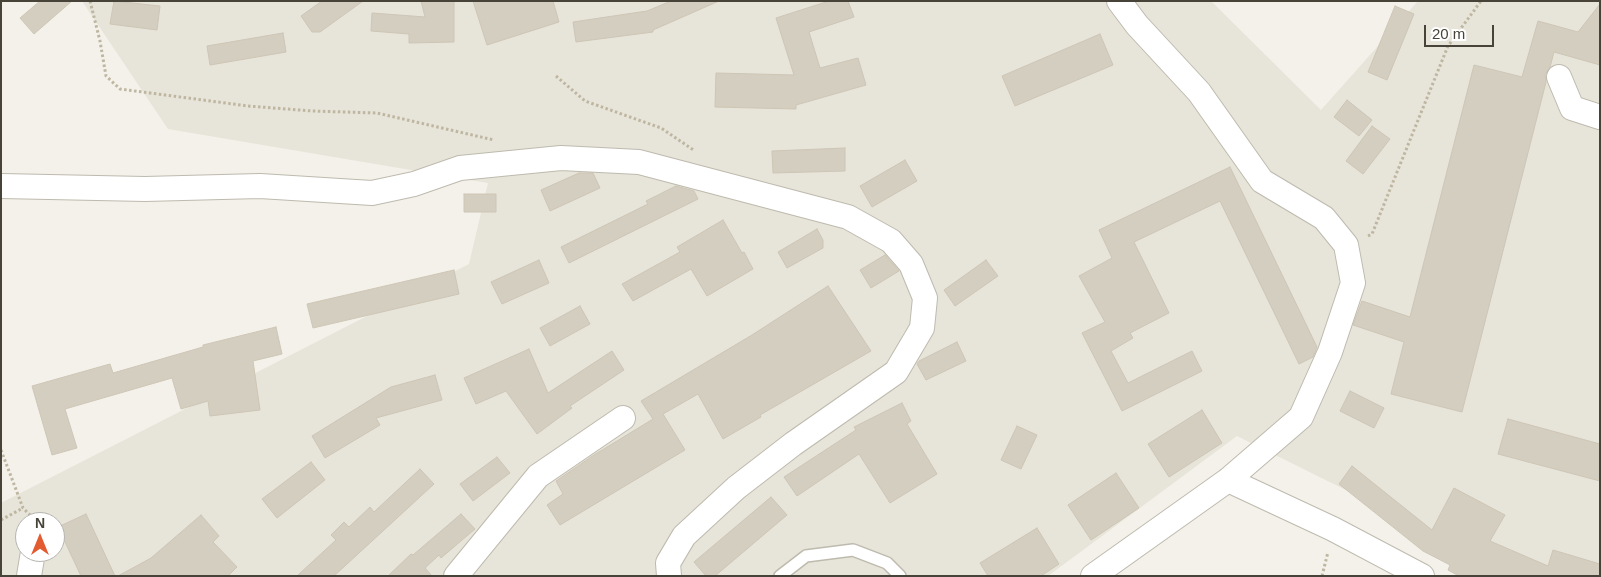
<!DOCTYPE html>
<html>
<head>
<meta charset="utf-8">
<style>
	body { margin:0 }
	#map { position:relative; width:1601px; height:577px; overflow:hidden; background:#f3f1ea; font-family:Helvetica,sans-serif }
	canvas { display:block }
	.frame { position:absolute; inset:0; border:2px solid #474339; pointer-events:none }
	.north { position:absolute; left:15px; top:512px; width:50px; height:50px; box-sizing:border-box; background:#fff; border:1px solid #b5b4b0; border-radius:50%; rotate:0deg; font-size:14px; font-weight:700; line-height:20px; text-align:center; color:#474339 }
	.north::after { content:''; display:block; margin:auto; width:18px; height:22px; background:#e35c31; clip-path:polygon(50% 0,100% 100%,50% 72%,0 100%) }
	.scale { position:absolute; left:1424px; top:25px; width:70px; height:22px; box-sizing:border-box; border:2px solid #474339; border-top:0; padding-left:6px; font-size:15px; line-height:18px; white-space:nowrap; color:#474339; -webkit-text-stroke:4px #fff; paint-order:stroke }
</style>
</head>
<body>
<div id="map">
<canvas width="1601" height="577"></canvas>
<div class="frame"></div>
<div class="north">N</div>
<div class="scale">20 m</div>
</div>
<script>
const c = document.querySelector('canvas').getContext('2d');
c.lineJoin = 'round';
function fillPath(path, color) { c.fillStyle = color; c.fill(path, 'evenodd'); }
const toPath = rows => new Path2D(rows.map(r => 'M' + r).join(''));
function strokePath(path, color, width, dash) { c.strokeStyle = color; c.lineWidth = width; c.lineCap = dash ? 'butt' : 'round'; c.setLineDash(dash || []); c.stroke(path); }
const residential = toPath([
	[82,1,1211,1,1321,110,1418,1,1600,1,1600,576,1519,576,1237,436,1048,576,1,576,1,503,469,264,488,183,168,129],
	[25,522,55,522,55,552,25,552]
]);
const building = toPath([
	[40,1,72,1,34,34,20,18,40,1],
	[114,1,160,6,157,30,110,24,114,1],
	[322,1,363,1,320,32,312,32,301,16,322,1],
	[421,1,454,1,454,42,409,43,409,34,371,31,372,13,425,17,421,1],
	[473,1,553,1,559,22,487,45,473,1],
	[671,1,719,1,653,30,653,32,576,42,573,22,647,11,671,1],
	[829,1,848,1,854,17,809,32,820,68,858,58,866,85,796,105,796,109,715,107,716,73,794,75,776,18,829,1],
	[1600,4,1600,65,1554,52,1550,67,1545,75,1546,82,1462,412,1391,394,1404,342,1353,325,1362,301,1410,317,1474,65,1522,77,1538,21,1578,32,1600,4],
	[1395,6,1414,14,1387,80,1368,72,1395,6],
	[283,33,286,52,210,65,207,46,283,33],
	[1100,34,1113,65,1015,106,1002,76,1100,34],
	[1347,100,1372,120,1359,136,1334,117,1347,100],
	[1372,126,1390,139,1363,174,1346,161,1372,126],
	[845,148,845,171,773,173,772,151,845,148],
	[905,160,917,181,872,207,860,186,905,160],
	[1230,167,1317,347,1313,357,1299,364,1220,201,1134,242,1169,313,1130,333,1133,338,1111,351,1128,383,1192,351,1202,371,1122,411,1082,333,1105,322,1079,276,1112,258,1099,230,1230,167],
	[579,173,593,173,600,188,550,211,541,190,579,173],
	[676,186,694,191,698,199,569,263,561,247,648,204,646,201,676,186],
	[464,194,496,194,496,212,464,212,464,194],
	[723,220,742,253,744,252,753,269,707,296,691,269,633,301,622,284,680,252,677,247,723,220],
	[817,229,823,240,823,248,787,268,778,252,817,229],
	[885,255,899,271,871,288,860,270,885,255],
	[539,260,549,283,502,304,491,282,539,260],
	[986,260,998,276,955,306,944,290,986,260],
	[454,270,459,294,313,328,307,304,454,270],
	[828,286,871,351,760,415,761,417,723,439,698,394,663,414,685,450,560,525,547,505,563,494,556,481,594,455,653,419,641,401,752,335,828,286],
	[580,306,590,324,550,346,540,328,580,306],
	[276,327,282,354,253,361,260,410,210,416,208,401,181,409,172,378,65,409,77,448,52,455,32,386,110,364,113,373,203,347,203,345,276,327],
	[957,342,966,361,926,380,917,364,919,361,957,342],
	[529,349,548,393,612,351,624,370,570,406,572,408,537,434,506,391,476,404,464,378,529,349],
	[435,375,442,400,376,418,380,425,325,458,312,436,391,387,435,375],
	[1350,391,1384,408,1374,428,1340,411,1350,391],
	[902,403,911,421,907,424,937,474,890,503,859,454,797,496,784,477,856,430,854,427,902,403],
	[1202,410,1222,443,1169,477,1148,444,1202,410],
	[1508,419,1600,444,1600,481,1498,454,1508,419],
	[1017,426,1037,435,1021,469,1001,460,1017,426],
	[497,457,510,473,473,501,460,484,497,457],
	[311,462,325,480,277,518,262,499,311,462],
	[1352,466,1432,530,1454,488,1505,515,1490,541,1548,566,1553,550,1600,564,1600,576,1459,576,1448,570,1450,565,1423,551,1339,484,1352,466],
	[420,469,434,484,334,576,297,576,336,540,331,535,344,522,349,527,370,507,374,512,420,469],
	[1116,473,1139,508,1091,540,1068,505,1116,473],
	[771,497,787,515,715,576,706,576,694,562,771,497],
	[86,514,115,576,81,576,58,527,86,514],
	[461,514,475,529,441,558,439,555,425,568,432,576,388,576,411,554,413,555,461,514],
	[201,515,219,536,213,542,237,567,228,576,118,576,151,558,201,515],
	[1037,528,1059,564,1041,576,988,576,980,563,1037,528]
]);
const path = toPath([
	[90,1,100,41,106,76,120,89,248,106,312,111,377,113,494,140],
	[556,76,585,101,661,128,695,151],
	[1368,236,1372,234,1448,46,1481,1],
	[1,450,23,508,37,522],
	[1,520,23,508],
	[1322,576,1328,552]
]);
const service = toPath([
	[780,576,806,556,853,550,887,563,900,576]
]);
const minor = toPath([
	[1559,77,1572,108,1600,117],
	[1,186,145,189,260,186,372,193,414,184,460,168,561,158,639,162,848,217,891,241,911,264,925,298,922,328,896,372,793,444,736,488,684,536,668,563,669,576],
	[1228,480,1333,529,1422,576],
	[29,576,33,552],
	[456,576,538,476,623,418],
	[1093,576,1228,480,1301,417,1330,352,1353,283,1346,245,1324,218,1262,181,1199,92,1137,25,1119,1]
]);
fillPath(residential, '#e7e4d9');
fillPath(building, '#d4cec1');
strokePath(building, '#cec6b5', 1);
strokePath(service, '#bebaae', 14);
strokePath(minor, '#bebaae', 26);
strokePath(path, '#beb6a0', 3, [2.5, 2.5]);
strokePath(service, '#fff', 11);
strokePath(minor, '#fff', 24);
</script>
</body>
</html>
